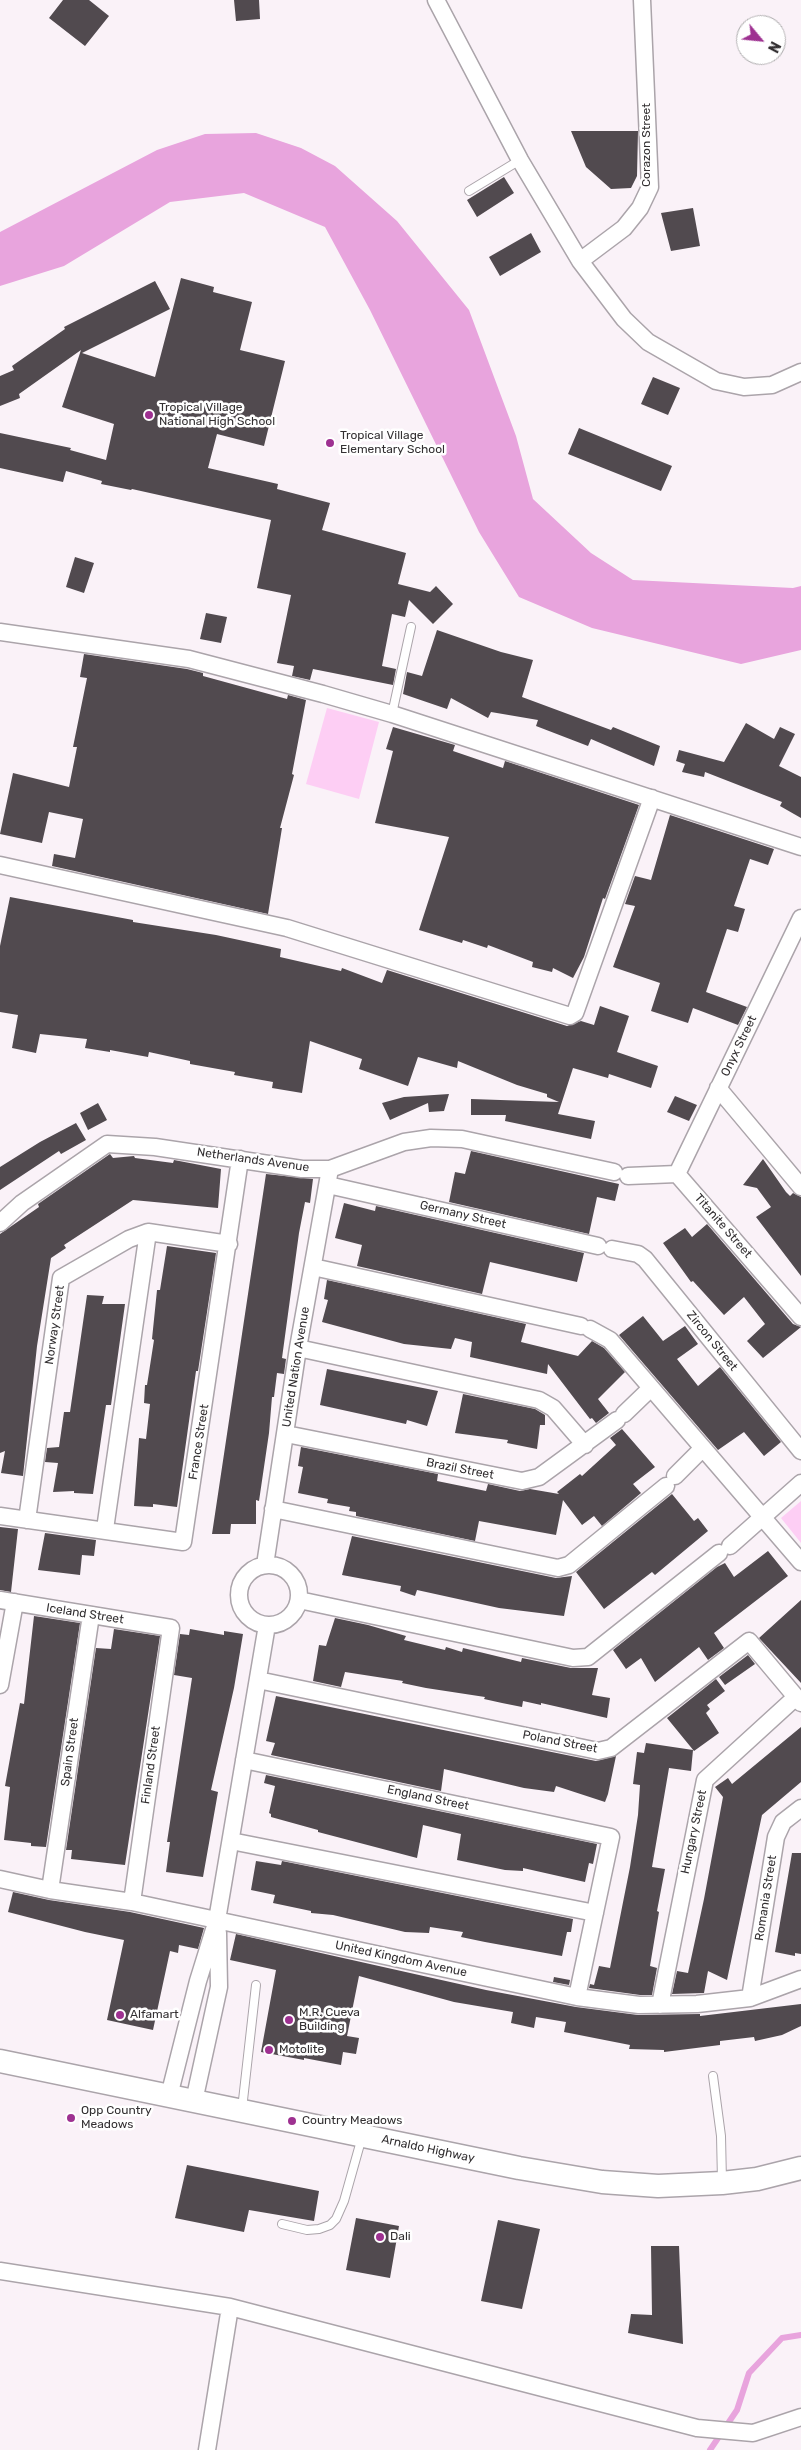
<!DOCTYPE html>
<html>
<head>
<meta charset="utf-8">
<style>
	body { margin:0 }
	#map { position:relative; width:801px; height:2450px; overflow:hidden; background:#faf2f8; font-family:Rubik,sans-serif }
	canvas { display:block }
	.north { position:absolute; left:736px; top:15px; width:50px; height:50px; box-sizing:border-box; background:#fff; border:1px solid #adacad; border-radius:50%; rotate:118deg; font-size:14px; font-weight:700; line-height:20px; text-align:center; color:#333032 }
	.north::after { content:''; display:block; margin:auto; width:18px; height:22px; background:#9e3191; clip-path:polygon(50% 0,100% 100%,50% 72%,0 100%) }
</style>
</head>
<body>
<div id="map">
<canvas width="801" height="2450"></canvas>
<div class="north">N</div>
</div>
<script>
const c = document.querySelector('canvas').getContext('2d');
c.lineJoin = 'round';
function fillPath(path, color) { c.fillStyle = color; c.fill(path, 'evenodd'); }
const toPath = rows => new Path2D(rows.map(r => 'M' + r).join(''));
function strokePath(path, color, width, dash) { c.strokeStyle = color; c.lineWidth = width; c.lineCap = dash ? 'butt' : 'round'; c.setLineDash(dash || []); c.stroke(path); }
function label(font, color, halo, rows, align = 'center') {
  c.font = font + ' Rubik,sans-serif'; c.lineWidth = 5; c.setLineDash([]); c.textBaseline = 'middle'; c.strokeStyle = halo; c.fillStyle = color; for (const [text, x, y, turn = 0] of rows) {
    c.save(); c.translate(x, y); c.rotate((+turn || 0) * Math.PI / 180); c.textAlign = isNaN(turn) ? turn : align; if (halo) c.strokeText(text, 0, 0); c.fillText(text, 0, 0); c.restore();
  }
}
const green = toPath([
	[327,708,379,722,359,799,306,784],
	[801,1501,801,1543,781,1518]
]);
const water = toPath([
	[256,133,301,148,335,166,397,221,469,310,516,436,533,499,591,553,633,580,793,588,801,586,801,650,741,664,592,628,519,597,479,532,370,310,325,227,244,193,170,202,64,266,0,286,0,232,157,150,205,134]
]);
const stream = toPath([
	[710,2450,737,2410,749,2373,782,2338,801,2335]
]);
const building = toPath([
	[63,0,89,0,109,16,85,46,49,18],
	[234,0,259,0,260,19,236,21],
	[571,131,638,131,637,176,631,188,611,189,586,167],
	[504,177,514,193,477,217,467,200],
	[693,208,700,246,671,251,661,213],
	[531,233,541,252,500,276,489,257],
	[181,278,214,287,213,292,252,302,240,350,285,361,264,446,217,434,208,468,278,484,277,489,330,503,322,530,406,553,398,584,430,592,436,586,453,604,433,624,409,600,405,617,392,614,382,666,396,669,393,685,313,669,310,680,292,676,294,666,277,663,291,595,257,588,271,520,132,489,131,490,101,484,102,481,66,471,63,482,0,468,0,433,71,448,70,450,106,460,114,424,62,407,81,350,19,394,20,398,0,406,0,376,14,370,12,366,65,329,64,327,155,281,170,309,82,353,155,377],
	[653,377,680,388,668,415,641,404],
	[579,428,672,466,661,491,568,454],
	[75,557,94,563,84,593,66,587],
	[206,613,227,617,221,643,200,639],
	[437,630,501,652,533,660,522,697,611,730,613,727,660,746,654,766,591,739,588,746,536,726,538,720,491,712,488,718,451,698,447,709,403,694,407,672,422,676],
	[84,654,187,669,203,673,203,676,287,699,288,695,306,700,292,774,294,775,280,828,282,828,268,914,52,866,54,854,75,858,83,819,49,812,42,843,0,834,13,773,69,787,77,747,73,747,87,678,80,677],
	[746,723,774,739,780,727,795,734,779,766,801,777,801,818,780,806,782,802,705,772,704,777,682,772,685,764,676,761,679,750,724,762],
	[393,727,455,745,453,751,503,768,505,761,639,805,605,899,603,898,584,957,573,978,553,968,552,972,532,967,533,962,488,945,487,948,463,940,462,943,419,930,449,837,375,823,393,751,386,749],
	[670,815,774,849,768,865,750,859,734,906,745,909,738,932,727,929,706,992,747,1007,738,1025,693,1008,688,1023,651,1011,660,983,613,967,635,906,625,904,635,876,651,880],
	[10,897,133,920,133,922,216,935,281,949,280,957,341,971,342,968,382,983,387,970,567,1026,581,1021,594,1025,600,1006,629,1016,617,1052,658,1066,651,1088,609,1074,608,1078,573,1068,558,1114,595,1121,591,1139,505,1121,506,1115,471,1115,471,1099,559,1102,547,1097,547,1094,517,1085,458,1061,457,1068,418,1057,408,1086,359,1069,362,1059,310,1041,302,1093,272,1088,273,1082,234,1075,235,1072,190,1064,190,1061,149,1052,148,1057,110,1050,110,1052,85,1048,87,1039,40,1034,36,1053,12,1048,18,1015,0,1012,0,946],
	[449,1094,444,1111,429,1112,428,1103,390,1120,382,1103,404,1097],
	[675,1096,697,1105,689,1121,667,1112],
	[98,1103,107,1120,88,1130,80,1113],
	[76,1123,86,1140,61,1154,59,1151,0,1190,0,1167,40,1142],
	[471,1151,619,1184,615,1201,597,1197,589,1234,449,1202,455,1172,465,1174],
	[110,1154,113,1158,134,1156,135,1158,173,1163,174,1160,221,1169,218,1208,133,1200,64,1245,66,1248,51,1258,37,1346,23,1476,1,1473,5,1451,0,1453,0,1234,39,1207,38,1204],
	[763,1159,786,1192,790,1196,793,1193,801,1197,801,1276,756,1217,771,1207,757,1188,743,1185],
	[266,1174,313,1179,310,1203,305,1202,299,1233,282,1358,286,1359,284,1374,277,1373,274,1397,272,1397,269,1433,259,1501,256,1500,256,1524,231,1524,230,1534,212,1534],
	[344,1203,375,1211,376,1206,584,1253,577,1282,490,1262,482,1294,357,1266,362,1245,335,1238],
	[707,1224,793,1324,801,1327,763,1358,747,1341,765,1324,744,1297,724,1315,693,1281,691,1282,663,1243,685,1228,692,1237],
	[167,1246,216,1253,215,1260,198,1371,196,1371,177,1507,153,1504,153,1507,134,1506,139,1438,146,1439,150,1404,144,1403,145,1385,147,1385,154,1340,152,1339,157,1290,160,1290],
	[327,1280,526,1324,521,1342,578,1356,592,1341,604,1348,625,1372,598,1399,609,1413,596,1423,592,1418,590,1419,548,1364,547,1374,470,1357,472,1342,455,1338,451,1349,404,1344,322,1322,328,1300,324,1299],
	[87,1295,104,1296,102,1304,125,1304,111,1405,106,1405,93,1494,74,1493,74,1491,53,1492,58,1463,45,1462,47,1448,59,1447,64,1412,70,1412],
	[643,1316,663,1341,685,1326,698,1344,677,1359,698,1386,720,1367,781,1442,764,1456,744,1432,718,1450,619,1335],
	[327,1369,438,1391,427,1426,407,1420,406,1424,320,1405],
	[463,1394,535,1409,545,1415,545,1425,540,1425,537,1449,507,1443,508,1440,455,1433],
	[622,1429,655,1467,633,1484,641,1493,602,1526,594,1516,582,1525,563,1500,556,1535,479,1521,475,1541,356,1516,356,1512,349,1511,350,1507,327,1503,328,1499,298,1493,303,1467,298,1466,301,1447,438,1474,437,1481,486,1491,488,1484,520,1491,530,1489,559,1494,557,1492,580,1474,582,1476,616,1445,610,1438],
	[672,1494,694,1521,698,1518,708,1531,655,1575,652,1572,604,1609,576,1572],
	[0,1527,18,1529,11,1592,0,1590],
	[45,1533,96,1540,94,1556,82,1555,80,1575,38,1570],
	[352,1536,556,1578,572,1576,564,1616,499,1608,417,1590,415,1596,400,1591,401,1586,342,1575],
	[768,1551,788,1576,714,1633,724,1648,708,1660,699,1647,655,1682,641,1658,626,1669,613,1650,717,1567,725,1563,734,1577],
	[801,1600,801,1683,759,1638],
	[34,1616,80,1623,46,1847,31,1846,31,1843,4,1840,10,1787,5,1786,20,1703,24,1704],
	[335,1618,368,1625,406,1636,404,1640,445,1650,446,1647,462,1652,463,1648,521,1662,522,1658,571,1668,598,1668,592,1695,610,1698,607,1718,541,1703,541,1705,523,1701,522,1707,502,1703,484,1699,485,1697,426,1688,402,1683,403,1681,345,1672,341,1687,313,1681,319,1645,326,1646],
	[114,1629,160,1636,125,1865,71,1859,72,1850,66,1850,96,1648,111,1649],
	[190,1629,224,1635,224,1631,243,1634,234,1688,211,1790,218,1792,203,1877,166,1872,170,1842,167,1842,192,1678,174,1675,180,1634,189,1635],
	[748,1655,755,1664,725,1685,719,1677],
	[716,1679,725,1691,707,1705,710,1709,706,1713,719,1733,694,1751,667,1718],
	[276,1696,596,1761,616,1756,608,1794,605,1802,556,1786,554,1792,524,1788,444,1769,441,1791,271,1755,275,1743,266,1741],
	[801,1727,801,1782,762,1815,727,1980,708,1971,704,1993,672,1994,677,1971,688,1973,704,1899,723,1797,715,1787,728,1778,732,1784],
	[646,1743,693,1750,691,1771,669,1768,652,1867,665,1869,657,1911,659,1912,650,1966,657,1968,652,1995,640,1995,589,1988,590,1984,594,1985,599,1966,610,1968,630,1867,638,1815,640,1785,633,1784,637,1752,644,1753],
	[266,1775,597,1844,593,1864,589,1863,585,1882,523,1868,523,1871,505,1870,457,1860,461,1834,423,1825,417,1858,318,1832,318,1830,271,1817,271,1814,269,1813,275,1786,264,1783],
	[792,1853,801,1853,801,1954,795,1953,795,1956,775,1952],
	[256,1861,281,1865,282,1861,573,1919,571,1932,567,1932,562,1956,485,1942,461,1937,463,1932,430,1927,429,1933,405,1932,333,1915,311,1913,311,1911,273,1903,275,1895,251,1890],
	[13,1892,49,1900,130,1912,204,1928,198,1949,179,1945,178,1953,170,1951,153,2030,107,2020,124,1940,85,1932,8,1912],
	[236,1934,486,1990,576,2007,638,2015,700,2014,700,2016,801,2004,801,2026,782,2035,755,2041,754,2037,720,2041,720,2045,664,2052,664,2050,629,2049,630,2045,564,2032,566,2022,536,2017,534,2028,511,2023,513,2012,454,2002,359,1976,347,2036,359,2038,356,2054,343,2052,341,2065,304,2058,304,2060,261,2052,276,1970,230,1960],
	[554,1977,570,1980,569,1985,553,1982],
	[187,2165,319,2191,314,2221,249,2210,244,2232,175,2218],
	[356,2218,399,2226,390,2278,346,2270],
	[498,2220,540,2229,522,2309,481,2301],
	[651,2246,679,2246,683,2344,628,2333,631,2314,652,2315]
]);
const service = toPath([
	[469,191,520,160],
	[392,714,411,627],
	[713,2076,721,2136,722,2181],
	[242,2109,256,1985],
	[282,2224,307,2230,319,2229,330,2225,336,2219,344,2201,362,2137]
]);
const minor = toPath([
	[436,0,520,160,580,261,624,319,648,342,716,381,744,387,772,385,801,372],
	[580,261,624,228,640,208,650,187,642,0],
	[0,632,189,659,323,694,392,714,801,847],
	[0,865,287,928,570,1016,575,1013,652,798],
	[718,1088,801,1187],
	[677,1174,801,918],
	[628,1176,677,1174,801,1317],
	[328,1185,598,1246],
	[0,1223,22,1203,107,1144,155,1147,302,1169,330,1169,404,1142,431,1138,462,1139,614,1172],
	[612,1249,638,1254,645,1259,801,1451],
	[313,1267,581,1326],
	[590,1329,610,1340,801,1562],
	[298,1348,539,1400,553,1408,585,1445],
	[624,1414,651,1388],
	[286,1434,522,1481,539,1477,617,1420],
	[675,1476,703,1448],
	[273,1509,558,1568,569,1565,666,1486],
	[0,1516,183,1542,240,1159],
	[27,1520,61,1278,129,1239,148,1232,229,1244],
	[105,1529,148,1232],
	[730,1546,801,1483],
	[265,1565,298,1348,330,1169],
	'239 1595a30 30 0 1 1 60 0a30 30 0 1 1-60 0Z',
	[0,1600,171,1628,132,1902],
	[299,1600,573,1658,588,1657,719,1553],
	[258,1680,598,1751,611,1748,749,1641,801,1703],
	[0,1685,15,1602],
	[244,1760,611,1837,577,1997],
	[231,1841,595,1913],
	[0,1879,50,1890,132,1902,577,1997,639,2005,697,2004,750,1998,801,1979],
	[50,1890,91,1615],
	[750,1998,776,1837,783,1822,801,1808],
	[660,2005,705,1780,796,1697],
	[169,2096,198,1981,217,1920,267,1625],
	[194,2101,219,1987,218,1933],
	[0,2271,230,2307,207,2450],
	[230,2307,697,2428,753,2433,801,2417]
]);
const secondary = toPath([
	[0,2061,519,2168,602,2182,658,2186,722,2183,757,2179,801,2168]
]);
const markers = [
	[149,415,5,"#9e3191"],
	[330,443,5,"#9e3191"],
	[120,2015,5,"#9e3191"],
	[289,2020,5,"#9e3191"],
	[269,2050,5,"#9e3191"],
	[71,2118,5,"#9e3191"],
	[292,2121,5,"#9e3191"],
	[380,2237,5,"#9e3191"]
];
const streetNames = [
	["Corazon Street",647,145,-90],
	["Onyx Street",739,1046,-64],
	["Netherlands Avenue",253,1160,8],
	["Germany Street",463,1215,13],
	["Titanite Street",723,1226,49],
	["Norway Street",55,1325,-82],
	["Zircon Street",712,1341,51],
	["United Nation Avenue",296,1367,-81],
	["France Street",199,1442,-81],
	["Brazil Street",460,1469,11],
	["Iceland Street",85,1614,9],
	["Poland Street",560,1742,11],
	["Spain Street",70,1752,-82],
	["Finland Street",151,1765,-82],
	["England Street",428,1798,12],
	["Hungary Street",694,1832,-78],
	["Romania Street",766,1898,-81],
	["United Kingdom Avenue",401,1959,12],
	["Arnaldo Highway",428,2149,12]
];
const poiNames = [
	["Tropical Village",159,408],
	["National High School",159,422],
	["Tropical Village",340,436],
	["Elementary School",340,450],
	["M.R. Cueva",299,2013],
	["Building",299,2027],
	["Alfamart",130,2015],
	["Motolite",279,2050],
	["Opp Country",81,2111],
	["Meadows",81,2125],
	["Country Meadows",302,2121],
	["Dali",390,2237]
];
fillPath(green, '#fdcef4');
fillPath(water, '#e8a4dd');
strokePath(stream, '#e8a4dd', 6);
fillPath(building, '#514a4f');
strokePath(service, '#aba4aa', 10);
strokePath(minor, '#aba4aa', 19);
strokePath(secondary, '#aba4aa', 25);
strokePath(service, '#fff', 8);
strokePath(minor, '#fff', 16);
strokePath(secondary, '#fff', 22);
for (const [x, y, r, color] of markers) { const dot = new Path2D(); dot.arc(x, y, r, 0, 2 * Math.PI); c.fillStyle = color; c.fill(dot); strokePath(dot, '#fff', 2); }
label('12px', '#333032', '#fff', streetNames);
label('12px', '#333032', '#fff', poiNames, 'left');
</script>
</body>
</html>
